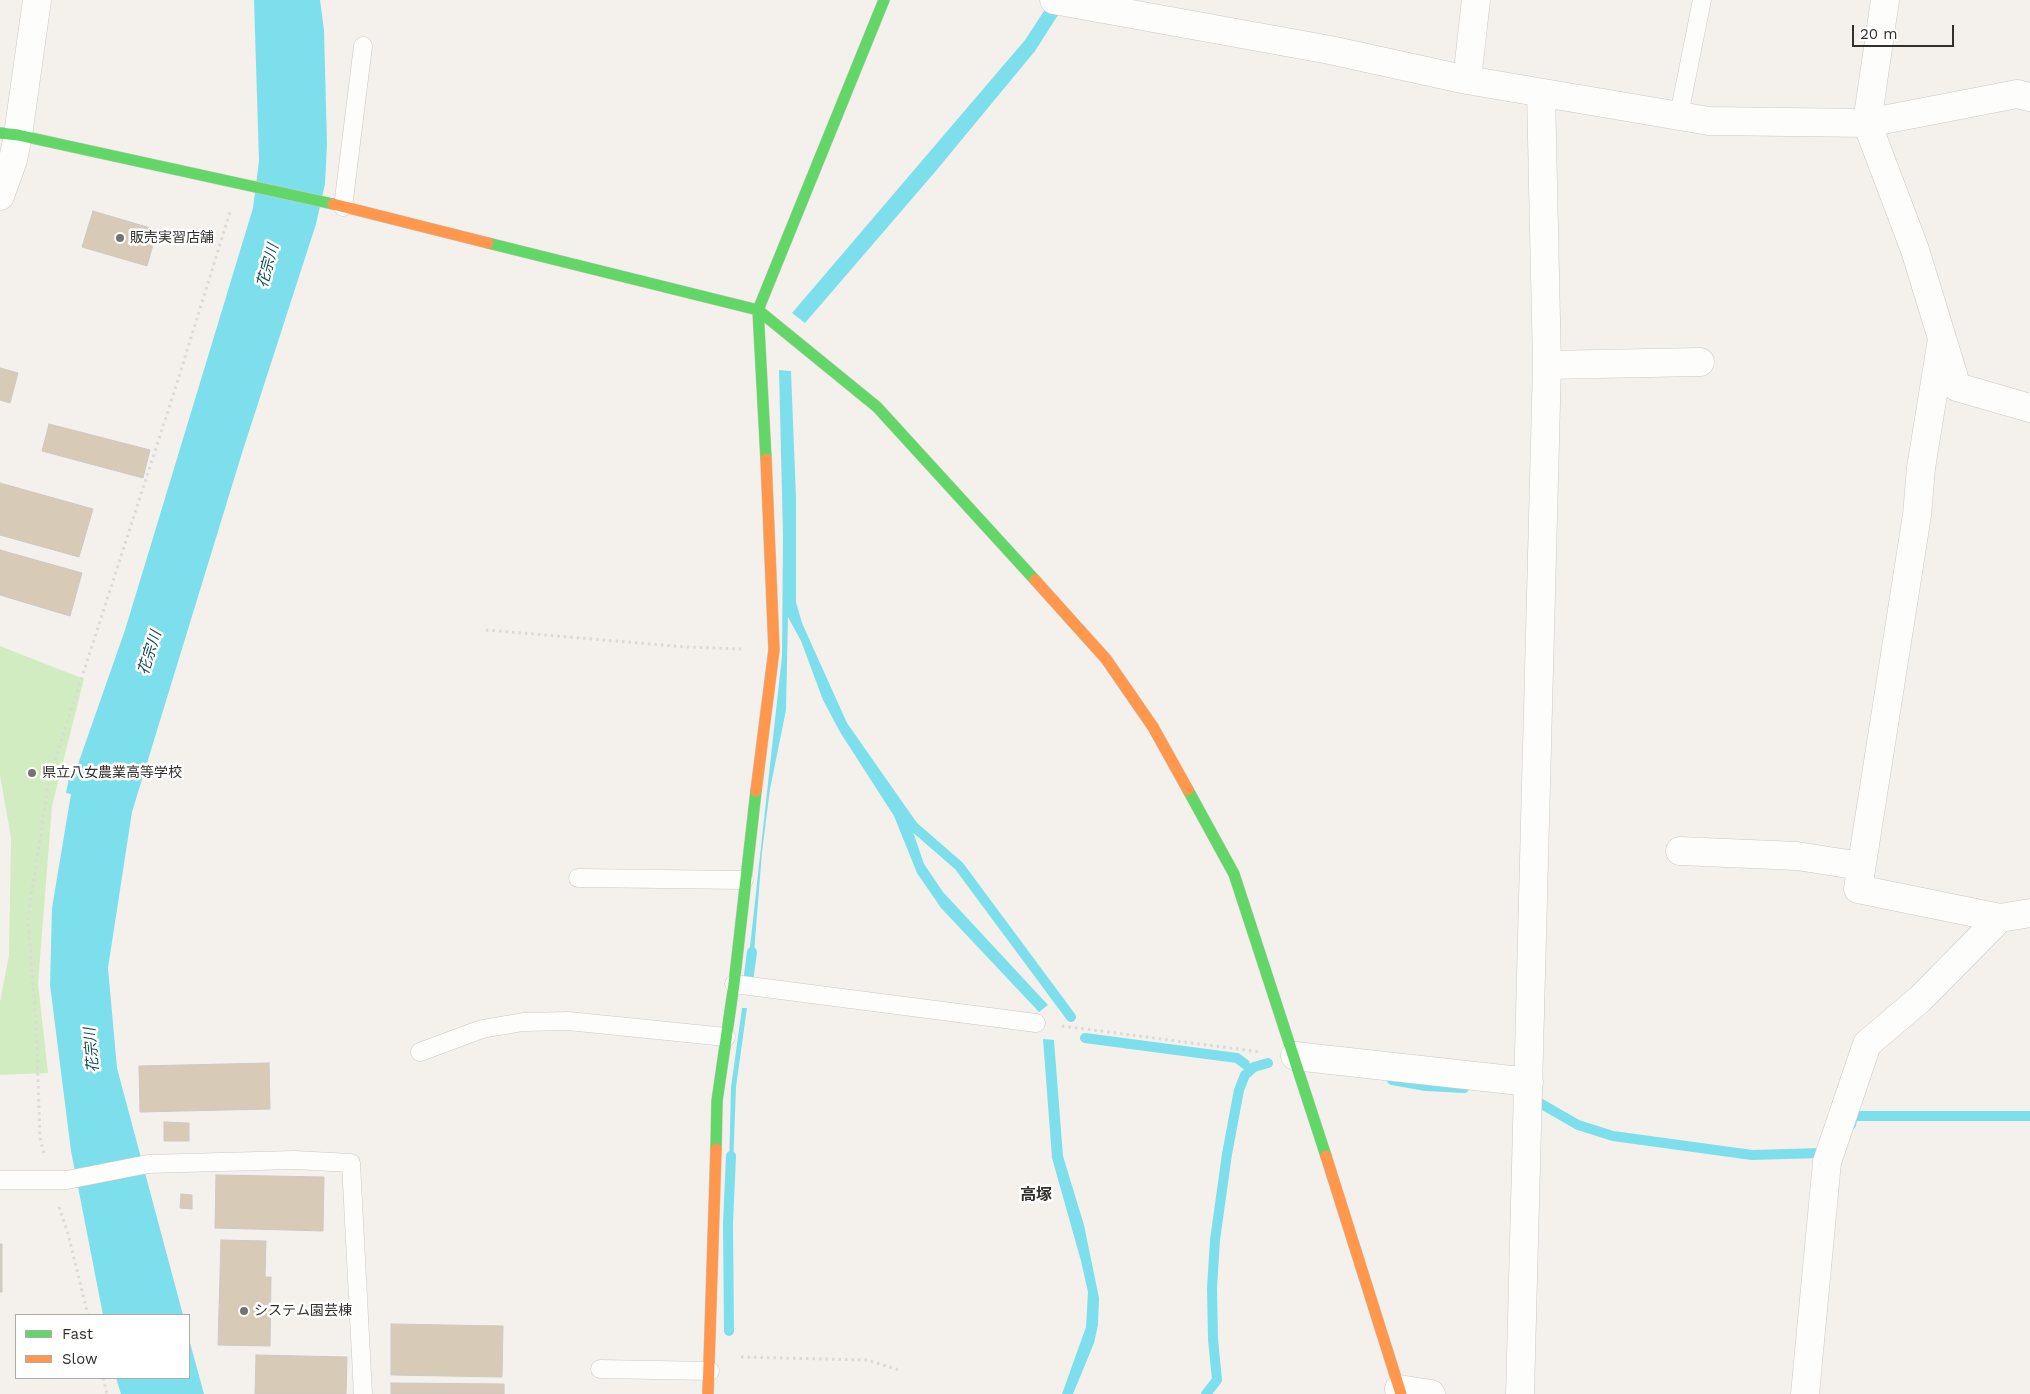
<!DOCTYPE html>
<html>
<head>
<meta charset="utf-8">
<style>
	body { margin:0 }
	#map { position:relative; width:2030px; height:1394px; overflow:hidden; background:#f4f1ec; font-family:"Work Sans",sans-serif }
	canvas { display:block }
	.legend { position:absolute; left:15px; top:1314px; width:175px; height:65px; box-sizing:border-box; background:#fff; border:1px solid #adacab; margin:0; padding:6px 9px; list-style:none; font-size:15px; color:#322f2c }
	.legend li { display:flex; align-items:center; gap:10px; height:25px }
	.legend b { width:25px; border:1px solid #adacab }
	.scale { position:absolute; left:1852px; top:25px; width:102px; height:22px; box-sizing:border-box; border:2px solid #322f2c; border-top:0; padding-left:6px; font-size:15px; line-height:18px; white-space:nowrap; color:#322f2c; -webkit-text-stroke:4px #fff; paint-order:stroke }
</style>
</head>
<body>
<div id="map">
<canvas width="2030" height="1394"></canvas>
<ul class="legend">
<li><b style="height:6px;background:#63d668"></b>Fast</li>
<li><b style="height:6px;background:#ff974d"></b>Slow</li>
</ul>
<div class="scale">20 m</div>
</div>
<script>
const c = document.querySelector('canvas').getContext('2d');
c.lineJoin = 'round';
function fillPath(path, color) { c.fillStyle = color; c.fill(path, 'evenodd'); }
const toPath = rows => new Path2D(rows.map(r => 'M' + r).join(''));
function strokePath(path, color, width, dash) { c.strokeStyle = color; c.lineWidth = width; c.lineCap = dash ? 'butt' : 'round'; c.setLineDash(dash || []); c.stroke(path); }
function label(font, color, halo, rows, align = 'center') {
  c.font = font + ' "Work Sans","Noto Sans JP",sans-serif'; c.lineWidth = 5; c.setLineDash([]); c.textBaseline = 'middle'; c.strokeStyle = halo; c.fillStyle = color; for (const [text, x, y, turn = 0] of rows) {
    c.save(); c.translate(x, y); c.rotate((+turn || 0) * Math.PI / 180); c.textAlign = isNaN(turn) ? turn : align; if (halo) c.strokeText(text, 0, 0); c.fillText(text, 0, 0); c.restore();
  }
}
const green = toPath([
	[0,646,84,679,52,806,38,984,48,1073,0,1075,0,1002,9,955,11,838,0,775]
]);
const water = toPath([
	[254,0,320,0,324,30,327,144,325,184,316,224,242,453,132,812,108,968,117,1068,183,1315,103,1315,71,1151,50,985,52,908,71,794,66,793,70,773,77,767,125,630,253,208,259,161],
	[1048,0,1064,0,1058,15,1035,51,935,172,805,323,792,313,1025,40,1044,11],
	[779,370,791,371,796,498,796,602,802,623,847,723,917,823,912,829,924,864,943,892,1048,1005,1039,1012,941,908,917,873,894,816,840,732,823,700,801,641,788,617,786,710,770,789,762,852,753,966,748,965,782,656,783,536],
	[742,1008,747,1008,736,1087,733,1168,729,1169,731,1087],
	[1043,1039,1054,1040,1063,1156,1084,1225,1099,1298,1098,1325,1094,1343,1073,1394,1062,1394,1086,1327,1088,1292,1081,1261,1052,1158],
	[189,1339,204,1394,121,1394,116,1378,189,1378]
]);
const stream = toPath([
	[905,819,959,866,1071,1017],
	[747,990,752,952],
	[1085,1038,1237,1058,1245,1064],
	[1392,1080,1426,1086,1464,1088],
	[1538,1102,1578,1125,1613,1136,1752,1155,1821,1153],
	[1851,1125,1853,1116,2030,1116],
	[729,1331,728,1224,731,1156],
	[1206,1394,1217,1380,1213,1339,1212,1288,1215,1240,1227,1154,1239,1090,1245,1075,1254,1067,1268,1063]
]);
const building = toPath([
	[93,211,157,230,147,266,82,247,93,211],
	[0,368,18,373,10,403,0,400,0,368],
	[49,424,150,450,143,478,42,451,49,424],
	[0,483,93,509,79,557,0,535,0,483],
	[0,550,82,573,70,616,0,595,0,550],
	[269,1063,270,1109,140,1112,139,1066,269,1063],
	[164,1122,189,1123,189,1141,164,1141,164,1122],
	[216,1175,324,1177,323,1231,215,1228,216,1175],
	[181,1194,192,1195,192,1209,180,1208,181,1194],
	[221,1240,266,1241,265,1277,271,1277,270,1346,218,1345,221,1240],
	[0,1244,2,1244,2,1292,0,1292,0,1244],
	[391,1324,503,1326,502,1377,391,1375,391,1324],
	[256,1355,347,1357,346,1394,255,1394,256,1355],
	[391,1383,504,1384,504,1394,391,1394,391,1383]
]);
const path = toPath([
	[486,630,686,647,742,649],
	[1062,1026,1261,1052],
	[44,1153,40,1138,36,1022,28,918,49,779,176,386,230,212],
	[59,1207,68,1234,88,1315],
	[741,1357,867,1360,899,1370],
	[103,1378,107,1394]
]);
const lane = toPath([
	[1679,115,1702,0],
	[343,207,363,46],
	[578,878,744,880],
	[734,984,1036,1023],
	[420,1052,482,1029,523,1022,568,1021,726,1037],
	[0,1180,67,1180,148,1164,294,1160,351,1163,363,1394],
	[600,1369,710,1371]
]);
const street = toPath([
	[1054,0,1330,50,1467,80,1709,121,1867,123,2017,94,2030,97],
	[1885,0,1867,123,1915,250,1957,387,2030,408],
	[1467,80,1476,0],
	[0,196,13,160,18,135,37,0],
	[1942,339,1921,468,1917,515,1858,889,2000,918,2030,913],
	[1547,365,1700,362],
	[1680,851,1797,856,1861,866],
	[1295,1056,1529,1082],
	[1399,1389,1431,1394],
	[1520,1394,1547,365,1541,93],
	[1805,1394,1827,1162,1867,1044,1920,999,2000,918]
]);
const fast = toPath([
	[0,133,18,135,333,204],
	[488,243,758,310,877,407,1035,580],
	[766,459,758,310,884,0],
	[1188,790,1234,874,1326,1156],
	[716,1149,717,1101,734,984,756,791]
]);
const slow = toPath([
	[333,204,488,243],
	[1035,580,1106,659,1153,727,1188,790],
	[756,791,774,650,766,459],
	[1326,1156,1401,1394],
	[708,1394,716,1149]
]);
const markers = [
	[120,238,5,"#76736f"],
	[32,773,5,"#76736f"],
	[244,1311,5,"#76736f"]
];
const poiNames = [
	["販売実習店舗",130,238],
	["県立八女農業高等学校",42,773],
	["システム園芸棟",254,1311]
];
const waterNames = [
	["花宗川",268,266,-75],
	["花宗川",150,653,-73],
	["花宗川",92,1050,-95]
];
const quarterNames = [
	["高塚",1036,1195]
];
fillPath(green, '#d2ecc1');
fillPath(water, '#7edfec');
strokePath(stream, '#7edfec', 10);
fillPath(building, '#d7cbb8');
strokePath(building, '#cbc9c5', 1);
strokePath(lane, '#cbc9c6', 19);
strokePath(street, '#cbc9c6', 29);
strokePath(fast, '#cbc9c6', 12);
strokePath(slow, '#cbc9c6', 12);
strokePath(path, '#dadad8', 3, [2.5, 4]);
strokePath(lane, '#fdfdfc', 18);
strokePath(street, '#fdfdfc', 28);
strokePath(fast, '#63d668', 11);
strokePath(slow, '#ff974d', 11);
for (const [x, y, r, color] of markers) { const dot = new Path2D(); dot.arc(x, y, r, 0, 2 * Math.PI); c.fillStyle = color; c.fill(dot); strokePath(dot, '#fff', 2); }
label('14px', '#322f2c', '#fff', poiNames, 'left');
label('italic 15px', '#104c55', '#fff', waterNames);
label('bold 16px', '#322f2c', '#fff', quarterNames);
</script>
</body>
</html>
